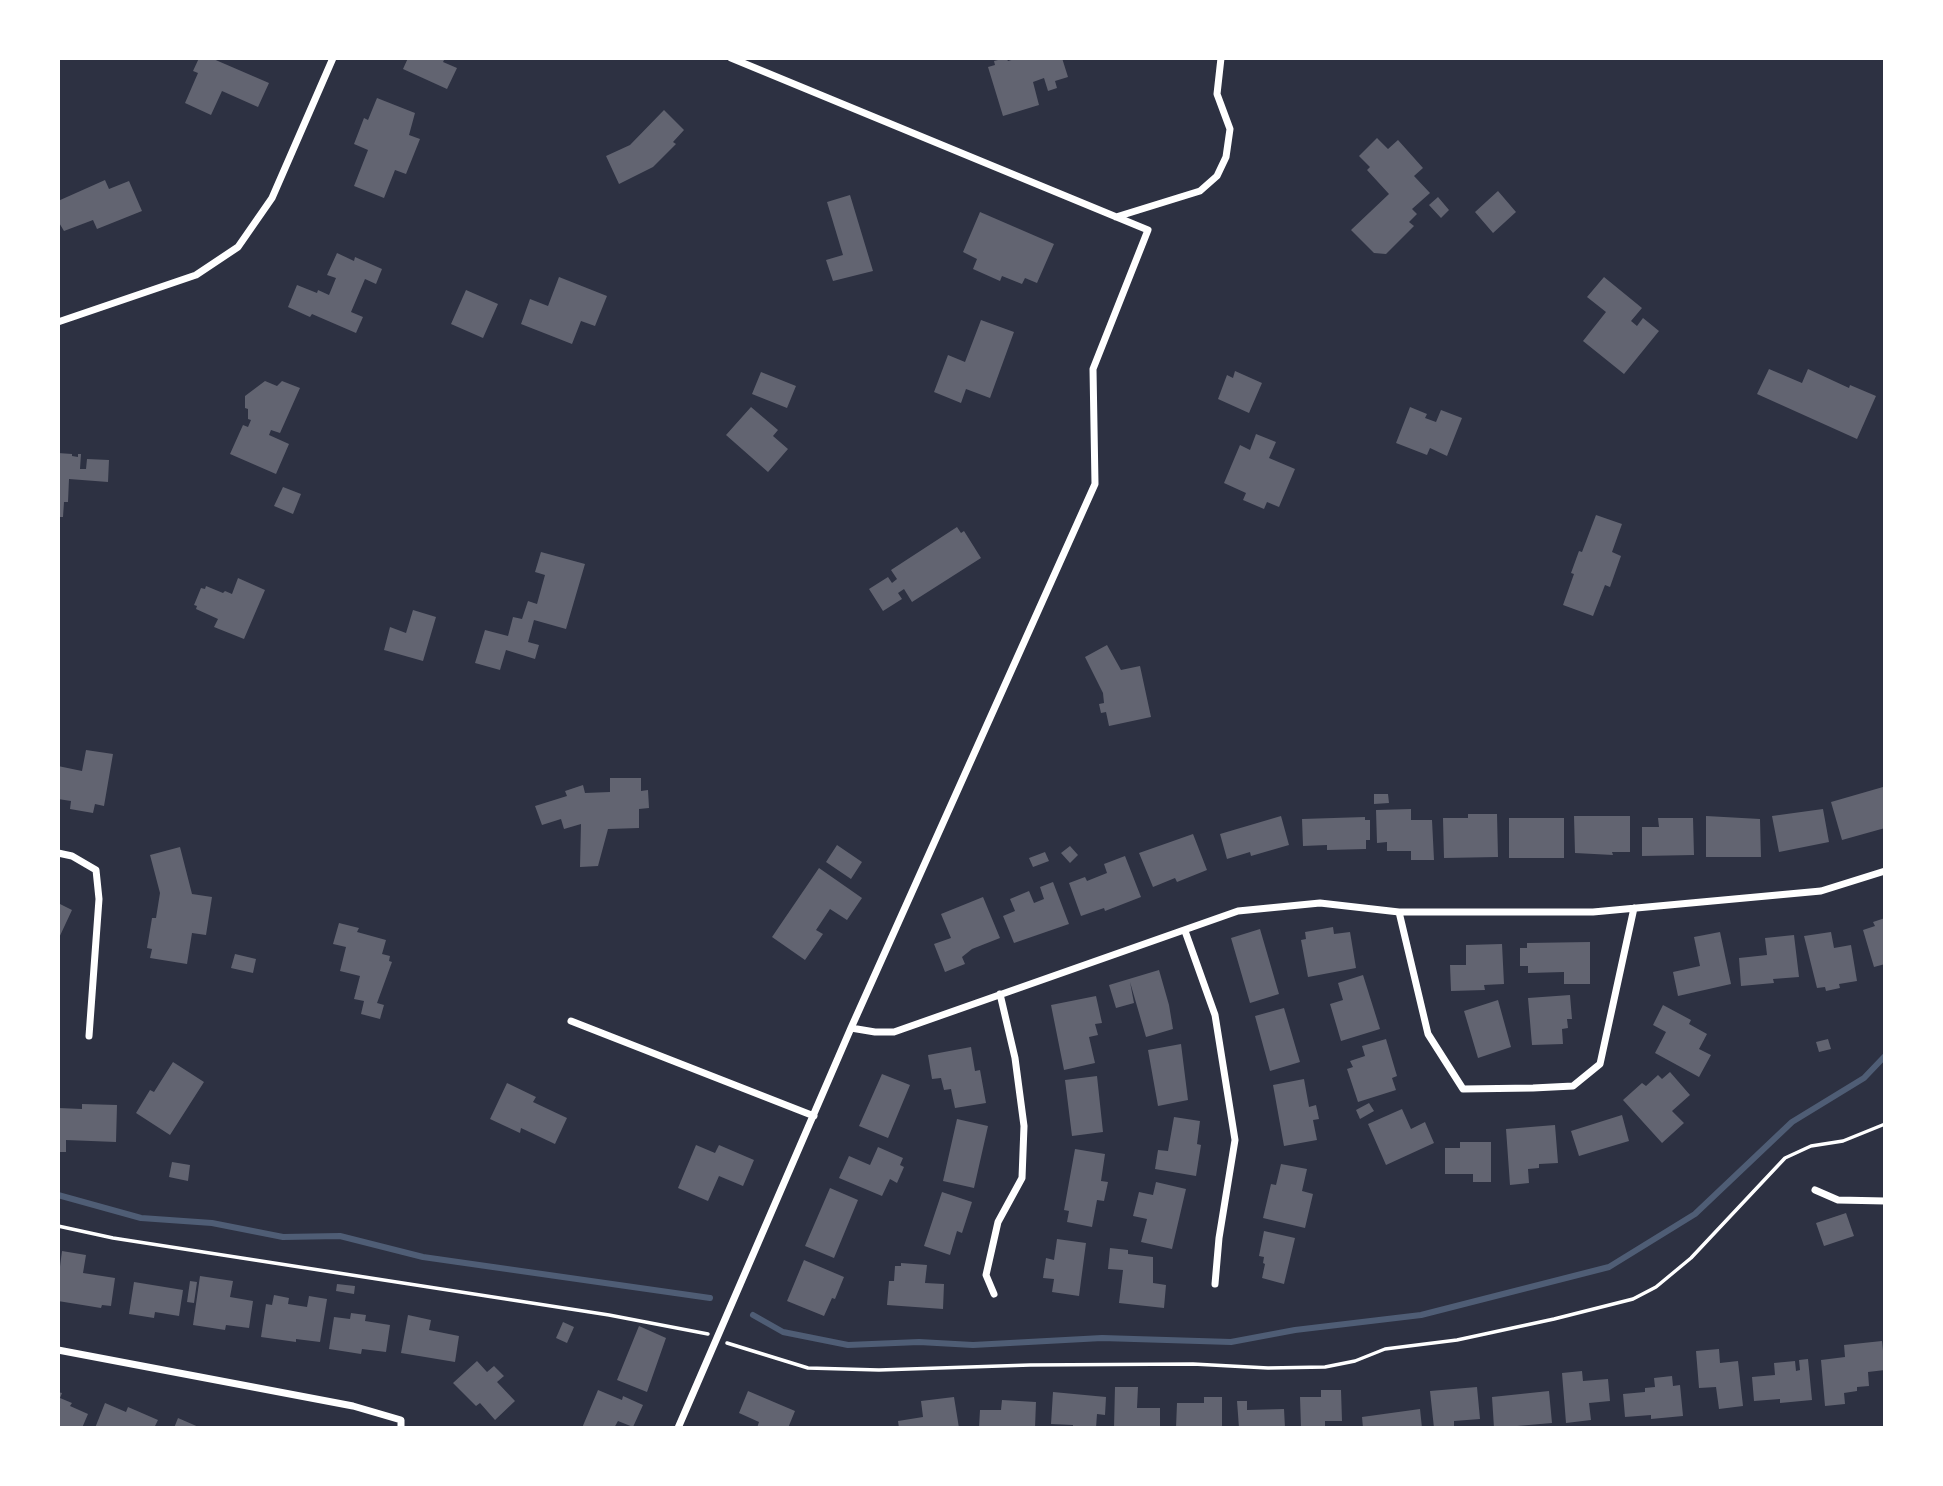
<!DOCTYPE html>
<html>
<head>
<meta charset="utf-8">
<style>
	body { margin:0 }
	#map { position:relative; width:1943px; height:1486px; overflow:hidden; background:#2d3142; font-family:Mulish,sans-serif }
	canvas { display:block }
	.frame { position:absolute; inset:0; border:60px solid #fff; pointer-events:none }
</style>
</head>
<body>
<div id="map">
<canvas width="1943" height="1486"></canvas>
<div class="frame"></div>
</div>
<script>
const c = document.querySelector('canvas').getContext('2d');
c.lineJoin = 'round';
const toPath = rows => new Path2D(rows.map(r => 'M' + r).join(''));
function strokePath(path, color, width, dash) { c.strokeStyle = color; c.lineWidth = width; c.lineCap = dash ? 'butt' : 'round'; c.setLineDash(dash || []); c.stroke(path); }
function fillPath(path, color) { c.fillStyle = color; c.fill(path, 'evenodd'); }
const stream = toPath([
	[58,1195,141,1218,212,1223,283,1237,340,1236,423,1257,710,1298],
	[753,1315,783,1332,848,1345,919,1342,973,1345,1102,1338,1231,1342,1295,1330,1421,1315,1609,1267,1695,1214,1792,1122,1864,1078,1885,1056]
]);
const building = toPath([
	[199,58,211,58,269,83,258,107,222,91,211,115,185,103,198,73,193,71],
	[408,58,445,58,443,62,457,68,447,89,403,69],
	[1006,58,1008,61,1018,58,1062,58,1068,77,1055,81,1057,88,1048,91,1044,78,1033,82,1039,105,1003,116,988,67,995,65,994,61],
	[377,98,415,113,409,135,420,139,406,174,395,170,384,198,354,186,368,150,354,144,364,118,368,120],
	[664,110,684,130,673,142,676,144,653,167,619,184,606,156,630,145],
	[1377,138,1388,149,1398,140,1423,168,1414,176,1430,193,1412,209,1417,214,1409,222,1414,226,1386,254,1374,253,1351,230,1389,194,1367,170,1370,167,1359,156],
	[105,180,109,189,129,181,142,211,97,229,93,220,64,231,58,221,58,201],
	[1498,191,1516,212,1493,233,1475,212],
	[850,195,873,271,833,281,826,260,843,255,827,202],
	[1438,197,1449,210,1441,218,1429,205],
	[980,212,1054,244,1037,283,1025,278,1022,284,1002,276,1000,281,973,269,977,259,963,252],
	[337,253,354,261,355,257,382,269,376,284,365,279,351,312,363,317,356,333,312,314,310,317,288,307,297,285,317,293,318,290,329,295,336,278,327,275],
	[559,277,607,296,595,326,581,321,572,344,521,324,530,299,548,306],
	[1604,277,1642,308,1631,321,1637,326,1643,318,1659,331,1624,374,1583,341,1606,312,1587,297],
	[466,290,498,304,483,338,451,324],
	[981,320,1014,332,990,398,966,389,961,403,934,392,948,355,965,362],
	[1769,369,1802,383,1808,369,1849,388,1850,385,1876,396,1857,439,1757,394],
	[1235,371,1262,383,1249,413,1218,399,1227,375,1233,378],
	[761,372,796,386,787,408,752,394],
	[265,381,277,386,282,381,300,388,280,433,271,430,269,435,289,444,276,474,230,454,243,425,248,427,251,420,248,419,248,409,245,408,245,396],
	[751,407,778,430,773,436,788,449,768,472,726,435],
	[1410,407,1427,414,1425,418,1436,422,1441,410,1462,418,1447,456,1430,448,1427,455,1396,443],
	[1256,434,1276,442,1269,458,1295,469,1279,507,1267,502,1264,509,1243,500,1246,493,1224,483,1240,445,1250,450],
	[58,453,72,454,72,456,78,457,78,454,81,454,80,469,86,469,87,459,109,460,108,482,69,479,68,502,64,502,63,517,58,517],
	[283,487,301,494,293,514,274,506],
	[1596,515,1622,524,1612,552,1621,556,1610,587,1605,585,1593,616,1563,605,1574,574,1571,573,1579,551,1582,552],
	[957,527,961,533,964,531,981,558,912,602,904,589,898,593,902,599,883,611,869,589,888,577,892,583,897,579,891,570],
	[541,552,585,564,566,629,534,620,528,642,539,645,535,659,506,650,500,670,475,663,485,630,508,636,513,617,522,619,528,601,537,604,545,575,535,572],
	[238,578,265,590,244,639,214,627,218,619,196,609,197,606,194,605,201,588,205,589,206,586,223,593,225,591,232,594],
	[413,610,436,617,423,661,384,650,390,627,406,633],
	[1107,645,1121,670,1140,666,1151,717,1109,726,1106,712,1101,713,1099,704,1104,703,1103,693,1085,657],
	[86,750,113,754,104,806,95,804,93,813,70,809,71,801,58,799,58,766,82,771],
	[610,778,641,778,641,791,648,790,649,808,639,809,639,828,608,829,598,866,580,867,581,824,564,829,561,819,542,825,535,806,567,796,565,791,583,785,585,793,610,792],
	[1883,787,1885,828,1842,840,1831,802],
	[1374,794,1388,794,1389,803,1374,804],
	[1411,809,1411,820,1432,820,1434,860,1411,860,1411,851,1387,851,1387,842,1377,843,1376,810],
	[1823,809,1829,842,1779,852,1772,816],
	[1468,814,1497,814,1498,857,1444,858,1443,818,1468,818],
	[1281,816,1289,845,1251,856,1250,852,1227,859,1220,834],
	[1574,816,1630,816,1630,852,1612,852,1613,855,1575,853],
	[1706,816,1760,819,1761,857,1706,857],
	[1365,817,1365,820,1370,820,1370,840,1366,840,1366,849,1327,850,1327,845,1303,846,1302,819],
	[1509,818,1564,818,1564,858,1509,858],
	[1658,818,1693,818,1694,855,1642,856,1642,827,1659,827],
	[1193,834,1207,870,1177,882,1175,878,1153,887,1139,853],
	[837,845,862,862,851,879,826,862],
	[1070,846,1078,855,1070,863,1061,853],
	[180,847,192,894,212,897,206,935,192,933,187,964,150,958,152,949,147,948,152,918,156,918,160,893,150,855],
	[1045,852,1049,861,1033,867,1029,858],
	[1125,856,1141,897,1105,911,1104,908,1081,916,1069,883,1085,877,1087,881,1107,873,1104,864],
	[819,868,862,898,847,920,830,909,816,930,823,934,805,960,772,937],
	[1053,882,1069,924,1014,943,1003,916,1015,911,1010,899,1029,891,1034,903,1044,899,1040,887],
	[983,897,1000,938,972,949,962,957,965,964,945,972,934,944,951,938,941,914],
	[58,903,72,910,58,940],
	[1885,918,1885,964,1874,967,1863,930,1875,926,1873,922],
	[339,923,359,928,357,932,386,940,382,954,390,956,389,961,392,962,377,1003,384,1005,380,1019,361,1014,364,1001,354,999,360,976,340,971,346,947,333,944],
	[1333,927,1334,934,1350,932,1356,968,1308,977,1301,940,1306,939,1305,932],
	[1260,929,1279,994,1250,1003,1231,938],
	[1720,932,1731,984,1678,996,1673,972,1700,966,1694,937],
	[1831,932,1834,948,1851,945,1857,981,1839,984,1840,988,1826,991,1825,987,1817,988,1804,936],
	[1794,935,1799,977,1773,979,1774,983,1741,986,1739,958,1767,955,1765,938],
	[1590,942,1590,984,1564,984,1564,972,1528,973,1528,966,1520,966,1520,948,1527,948,1527,943],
	[1502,944,1504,984,1484,985,1485,990,1451,991,1450,965,1466,965,1466,945],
	[235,954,256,959,253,973,231,968],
	[1159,970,1169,1005,1173,1029,1146,1037,1130,982,1134,1003,1116,1008,1109,985],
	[1363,975,1380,1029,1341,1041,1330,1004,1343,1000,1338,983],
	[1570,995,1572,1019,1567,1019,1568,1028,1562,1029,1563,1044,1532,1045,1528,998],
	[1096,996,1102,1023,1095,1024,1098,1035,1089,1037,1095,1063,1064,1070,1051,1005],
	[1498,1000,1511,1047,1478,1058,1464,1011],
	[1663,1005,1691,1020,1689,1024,1707,1034,1699,1049,1711,1055,1699,1077,1655,1053,1666,1032,1653,1025],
	[1284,1008,1300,1062,1270,1071,1255,1016],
	[1386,1039,1397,1076,1392,1078,1396,1090,1358,1102,1347,1069,1353,1067,1350,1061,1365,1056,1362,1046],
	[1828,1039,1831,1049,1819,1052,1816,1042],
	[1181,1044,1188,1100,1158,1106,1148,1050],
	[971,1047,975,1071,980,1070,986,1103,955,1108,951,1089,944,1090,941,1078,932,1079,928,1055],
	[173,1062,204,1082,170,1135,136,1113,150,1090,154,1092],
	[1670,1072,1690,1095,1672,1111,1684,1123,1662,1143,1623,1100,1642,1083,1646,1086,1658,1075,1662,1079],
	[882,1074,910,1085,888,1138,859,1126],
	[1097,1076,1103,1132,1072,1136,1065,1080],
	[1304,1079,1309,1107,1316,1105,1319,1119,1313,1120,1317,1140,1284,1146,1273,1085],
	[507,1083,536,1097,533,1102,567,1118,555,1144,521,1128,520,1133,490,1119],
	[1369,1103,1374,1111,1360,1119,1356,1110],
	[82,1104,117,1105,116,1142,66,1140,66,1152,58,1152,58,1108,82,1109],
	[1402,1109,1411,1129,1425,1122,1434,1143,1386,1165,1368,1124],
	[1622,1115,1629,1141,1579,1156,1571,1131],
	[1174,1117,1200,1121,1197,1144,1201,1145,1196,1176,1155,1169,1158,1150,1168,1151],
	[957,1119,988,1126,974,1188,943,1181],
	[1555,1125,1558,1163,1539,1164,1539,1168,1528,1169,1529,1183,1510,1185,1506,1129],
	[1460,1142,1491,1142,1491,1182,1473,1182,1473,1174,1445,1174,1445,1148,1460,1148],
	[696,1145,715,1153,719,1145,754,1160,743,1186,719,1176,708,1201,678,1188],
	[878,1147,903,1158,900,1165,904,1167,897,1183,890,1179,882,1196,839,1178,849,1156,870,1165],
	[1075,1149,1105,1154,1101,1181,1108,1182,1104,1201,1097,1200,1092,1227,1067,1222,1069,1211,1064,1210],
	[172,1162,190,1165,188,1181,169,1177],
	[1281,1164,1307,1169,1302,1191,1313,1194,1305,1228,1263,1218,1271,1184,1276,1185],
	[1156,1182,1186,1189,1172,1249,1141,1242,1147,1219,1133,1216,1139,1192,1153,1195],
	[830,1188,858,1200,834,1258,805,1246],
	[942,1192,972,1202,962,1233,957,1231,950,1255,924,1246],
	[1846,1213,1854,1236,1824,1246,1816,1223],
	[1264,1231,1295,1238,1284,1284,1262,1278,1265,1264,1263,1263,1264,1257,1259,1256],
	[1057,1239,1086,1243,1079,1296,1052,1292,1054,1279,1043,1278,1046,1258,1054,1260],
	[1110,1248,1128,1250,1128,1254,1153,1257,1153,1283,1166,1285,1164,1308,1119,1303,1123,1270,1108,1269],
	[62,1251,86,1255,83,1273,115,1278,111,1306,102,1305,101,1308,58,1301,58,1282],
	[804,1260,844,1277,835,1299,832,1298,824,1316,787,1301],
	[901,1263,927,1265,925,1283,944,1284,943,1309,887,1305,889,1281,894,1281,895,1266,901,1266],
	[200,1276,233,1281,230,1297,253,1301,249,1328,226,1325,225,1330,193,1325],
	[190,1281,197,1282,194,1303,187,1302],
	[134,1282,183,1290,179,1316,155,1312,154,1318,129,1314],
	[337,1284,355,1286,354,1294,336,1291],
	[274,1295,289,1298,288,1304,307,1307,309,1296,327,1299,320,1342,296,1339,296,1342,261,1337,266,1304,272,1305],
	[351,1313,366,1315,365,1321,390,1325,386,1352,362,1349,361,1354,329,1349,334,1317,350,1319],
	[408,1315,431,1320,429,1330,459,1336,455,1362,401,1353],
	[563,1322,574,1327,567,1343,556,1338],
	[639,1326,666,1338,647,1392,617,1380],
	[1882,1341,1885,1370,1868,1372,1869,1386,1857,1387,1857,1391,1844,1393,1845,1404,1825,1406,1821,1360,1845,1357,1844,1345],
	[1719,1349,1720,1363,1738,1361,1743,1406,1719,1409,1716,1387,1699,1388,1696,1351],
	[1808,1359,1812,1400,1780,1403,1780,1399,1754,1401,1752,1377,1775,1375,1774,1363,1795,1361,1796,1371,1800,1370,1799,1360],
	[477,1361,487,1372,494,1366,504,1376,497,1382,515,1401,495,1420,480,1403,476,1406,453,1383],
	[1582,1371,1583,1381,1608,1379,1610,1401,1589,1403,1591,1420,1566,1423,1562,1373],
	[1672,1376,1673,1386,1680,1385,1683,1416,1651,1419,1651,1415,1625,1417,1623,1394,1645,1392,1645,1388,1655,1387,1654,1378],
	[1115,1387,1138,1387,1137,1408,1160,1408,1160,1428,1114,1428],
	[1477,1387,1480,1419,1454,1421,1454,1428,1434,1428,1430,1391],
	[598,1390,622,1400,623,1396,643,1405,633,1427,618,1421,614,1428,582,1428],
	[1321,1390,1341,1390,1342,1421,1325,1421,1325,1428,1301,1428,1300,1397,1321,1397],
	[748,1391,795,1411,788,1428,757,1428,759,1422,739,1413],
	[1549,1391,1552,1423,1494,1428,1492,1397],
	[58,1392,62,1393,60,1398,72,1403,70,1406,88,1414,82,1428,58,1428],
	[1053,1392,1106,1397,1105,1415,1097,1414,1096,1428,1073,1428,1073,1425,1051,1424],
	[954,1397,959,1428,899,1428,898,1421,923,1417,921,1401],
	[1204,1397,1222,1397,1222,1428,1176,1428,1177,1403,1204,1403],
	[1002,1400,1036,1402,1035,1428,979,1428,980,1410,1001,1410],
	[1237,1401,1247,1401,1247,1410,1284,1409,1285,1428,1239,1428],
	[105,1403,126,1412,128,1407,158,1420,154,1428,95,1428],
	[1420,1409,1422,1428,1363,1428,1362,1417],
	[178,1418,201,1428,174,1428]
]);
const path = toPath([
	[58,1226,113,1238,609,1315,708,1334],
	[727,1343,808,1368,879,1370,1030,1365,1193,1364,1268,1368,1325,1367,1355,1361,1385,1349,1457,1340,1554,1319,1633,1299,1656,1287,1691,1258,1785,1158,1811,1146,1843,1141,1885,1124]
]);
const minor = toPath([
	[1116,217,1200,191,1217,176,1226,157,1230,129,1217,94,1221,58],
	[58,322,196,275,238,247,272,198,333,58],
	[58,853,72,856,96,870,99,899,89,1036],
	[1399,912,1428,1034,1463,1089,1533,1088,1573,1086,1600,1064,1634,908],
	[1185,931,1215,1015,1235,1140,1219,1238,1215,1284],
	[571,1021,814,1116],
	[851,1028,875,1032,894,1032,1238,911,1320,903,1399,912,1593,912,1821,891,1885,871],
	[1815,1190,1838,1200,1885,1201],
	[994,1294,986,1275,998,1222,1022,1178,1024,1126,1015,1058,1000,994],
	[58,1350,353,1406,401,1420,401,1428],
	[678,1428,851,1028,1095,484,1093,369,1148,230,731,58]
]);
strokePath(stream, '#4f5d75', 6);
fillPath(building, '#626471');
strokePath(path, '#fff', 3.5);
strokePath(minor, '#fff', 7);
</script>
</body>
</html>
